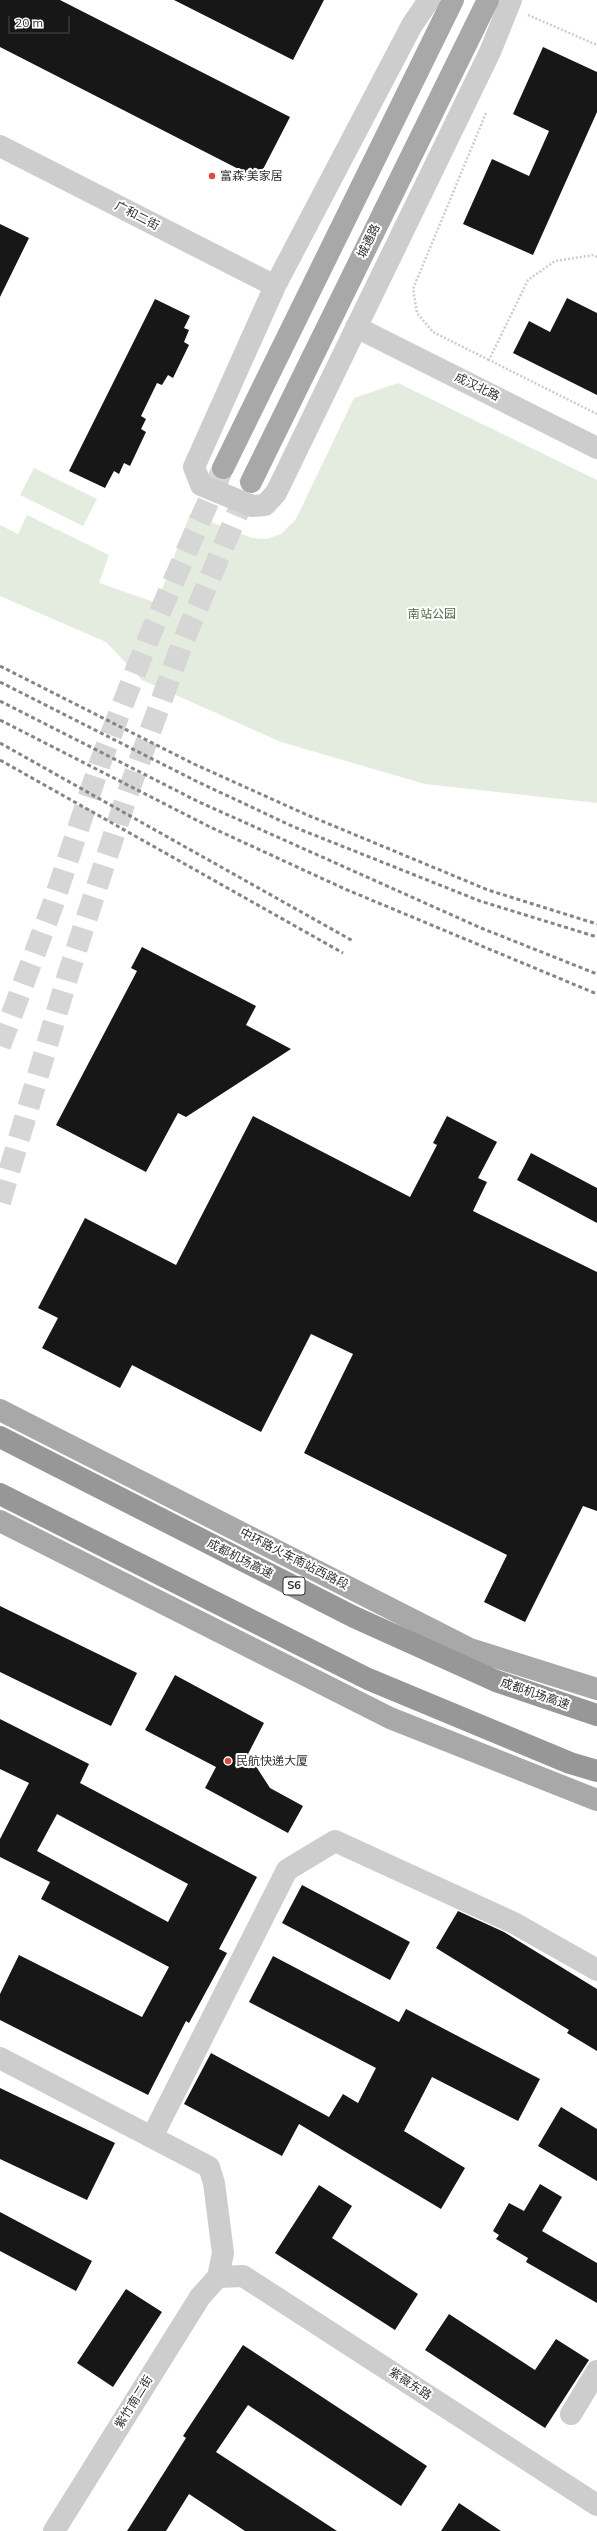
<!DOCTYPE html>
<html>
<head>
<meta charset="utf-8">
<style>
	body { margin:0 }
	#map { position:relative; width:597px; height:2531px; overflow:hidden; background:#fff; font-family:Mulish,sans-serif }
	canvas { display:block }
	.scale { position:absolute; left:8px; top:16px; width:62px; height:18px; box-sizing:border-box; border:2px solid #303030; border-top:0; padding-left:5px; font-size:12px; line-height:14px; white-space:nowrap; color:#303030; -webkit-text-stroke:3px #fff; paint-order:stroke }
</style>
</head>
<body>
<div id="map">
<canvas width="597" height="2531"></canvas>
<div class="scale">20 m</div>
</div>
<script>
const c = document.querySelector('canvas').getContext('2d');
c.lineJoin = 'round';
function fillPath(path, color) { c.fillStyle = color; c.fill(path, 'evenodd'); }
const toPath = rows => new Path2D(rows.map(r => 'M' + r).join(''));
function strokePath(path, color, width, dash) { c.strokeStyle = color; c.lineWidth = width; c.lineCap = dash ? 'butt' : 'round'; c.setLineDash(dash || []); c.stroke(path); }
function label(font, color, halo, rows, align = 'center') {
  c.font = font + ' Mulish,"Noto Sans SC",sans-serif'; c.lineWidth = 4; c.setLineDash([]); c.textBaseline = 'middle'; c.strokeStyle = halo; c.fillStyle = color; for (const [text, x, y, turn = 0] of rows) {
    c.save(); c.translate(x, y); c.rotate((+turn || 0) * Math.PI / 180); c.textAlign = isNaN(turn) ? turn : align; if (halo) c.strokeText(text, 0, 0); c.fillText(text, 0, 0); c.restore();
  }
}
const green = toPath([
	[398,383,597,480,597,803,425,784,281,742,142,680,106,642,0,596,0,525,18,534,27,515,109,555,99,583,157,603,190,514,252,538,267,539,281,534,296,519,354,398],
	[34,468,97,499,83,526,20,495]
]);
const building = toPath([
	[0,0,60,0,290,117,258,179,0,47],
	[174,0,324,0,293,60],
	[543,47,597,72,597,112,533,255,463,224,492,159,529,176,549,131,513,114],
	[0,224,29,238,0,297],
	[567,298,597,313,597,395,513,353,529,321,550,332],
	[155,299,190,316,184,328,189,330,184,342,189,345,173,378,168,375,162,385,157,383,141,416,146,419,141,429,146,432,130,466,124,463,119,474,114,471,105,488,69,471],
	[142,947,256,1006,246,1025,291,1049,186,1117,178,1113,146,1172,56,1125,137,971,131,968],
	[253,1116,410,1197,437,1145,433,1143,447,1116,497,1142,478,1178,487,1182,473,1211,597,1272,597,1511,583,1506,525,1622,484,1602,507,1555,304,1453,353,1354,311,1334,261,1432,132,1365,120,1388,42,1348,58,1318,38,1308,85,1218,176,1265],
	[531,1153,597,1188,597,1223,517,1180],
	[0,1606,137,1673,111,1726,0,1672],
	[175,1675,264,1723,248,1754,270,1788,303,1806,288,1833,205,1788,216,1767,145,1730],
	[0,1719,89,1764,80,1783,257,1877,219,1949,227,1953,189,2023,186,2021,148,2095,0,2020,0,1994,19,1955,142,2017,169,1967,41,1899,50,1882,0,1857,0,1839,29,1783,0,1769],
	[57,1814,188,1884,168,1922,37,1851],
	[302,1885,410,1942,390,1980,282,1923],
	[458,1911,504,1932,597,1989,597,2051,567,2033,569,2030,436,1948],
	[273,1956,399,2022,406,2009,540,2079,518,2121,432,2077,404,2131,465,2168,441,2209,299,2124,282,2156,184,2104,211,2053,329,2117,343,2094,358,2103,376,2068,249,2002],
	[0,2088,115,2143,87,2200,0,2159],
	[561,2107,597,2129,597,2181,538,2146],
	[540,2184,562,2197,542,2231,597,2263,597,2303,526,2262,528,2258,496,2239,499,2235,493,2231,509,2203,524,2211],
	[319,2185,352,2206,332,2238,418,2294,395,2330,275,2253],
	[0,2212,92,2261,76,2291,0,2251],
	[126,2289,162,2312,113,2387,77,2363],
	[449,2314,535,2370,556,2339,589,2360,545,2428,425,2350],
	[243,2345,427,2466,401,2506,248,2405,216,2452,337,2531,245,2531,189,2494,166,2531,127,2531,186,2438,183,2436],
	[459,2503,501,2531,441,2531]
]);
const majorTunnel = toPath([
	[0,1046,52,907,100,763,147,642,223,468],
	[0,1202,68,975,126,798,182,644,250,484]
]);
const path = toPath([
	[528,15,597,45],
	[486,113,413,289,417,313,433,332,489,360],
	[597,257,594,255,555,261,528,280,489,360,597,414]
]);
const minor = toPath([
	[429,0,412,25,275,286,194,467,201,485,252,506,265,505,276,493,490,52,511,0],
	[0,146,275,286],
	[356,327,597,448],
	[0,2058,209,2167,214,2183,223,2253,218,2277],
	[152,2137,287,1870,335,1841,514,1923,597,1970],
	[218,2277,243,2276,597,2505],
	[571,2414,597,2371],
	[54,2531,200,2297,218,2277]
]);
const major = toPath([
	[223,468,453,0],
	[251,482,488,0],
	[0,1410,470,1649,597,1689],
	[0,1521,390,1718,597,1800]
]);
const highway = toPath([
	[0,1437,354,1617,496,1681,597,1715],
	[0,1494,368,1679,570,1763,597,1771]
]);
const rail = toPath([
	[0,666,194,764,305,814,488,890,597,924],
	[0,682,196,781,294,827,480,901,597,937],
	[0,701,199,802,481,928,597,974],
	[0,720,208,826,345,889,597,994],
	[0,743,353,941],
	[0,760,343,953]
]);
const markers = [
	[212,176,4,"#d84d41"],
	[228,1761,4,"#d84d41"]
];
const shields = [
	[294,1586,22]
];
const shieldNames = [
	["S6",294,1586]
];
const poiNames = [
	["富森·美家居",220,176],
	["民航快递大厦",236,1761]
];
const streetNames = [
	["广和二街",137,216,27],
	["城通路",369,241,-64],
	["成汉北路",477,387,26],
	["成都机场高速",240,1559,27],
	["中环路火车南站西路段",294,1559,27],
	["成都机场高速",535,1694,19],
	["紫薇东路",410,2384,33],
	["紫竹南二街",134,2402,-58]
];
const parkNames = [
	["南站公园",432,614]
];
fillPath(green, '#e4ecdf');
fillPath(building, '#171717');
strokePath(majorTunnel, '#d6d6d6', 22, [22, 11]);
strokePath(path, '#cdcdcd', 2.5, [2, 2]);
strokePath(minor, '#cdcdcd', 22);
strokePath(major, '#a8a8a8', 22);
strokePath(highway, '#979797', 22);
strokePath(rail, '#858585', 3, [4, 3]);
for (const [x, y, r, color] of markers) { const dot = new Path2D(); dot.arc(x, y, r, 0, 2 * Math.PI); c.fillStyle = color; c.fill(dot); strokePath(dot, '#fff', 1.5); }
for (const [x, y, w] of shields) { const box = new Path2D(); box.roundRect(x - w / 2, y - 9, w, 18, 3); c.fillStyle = '#fff'; c.fill(box); strokePath(box, '#303030', 1); }
label('bold 11px', '#303030', null, shieldNames);
label('12px', '#303030', '#fff', poiNames, 'left');
label('12px', '#303030', '#fff', streetNames);
label('12px', '#4d6940', '#fff', parkNames);
</script>
</body>
</html>
